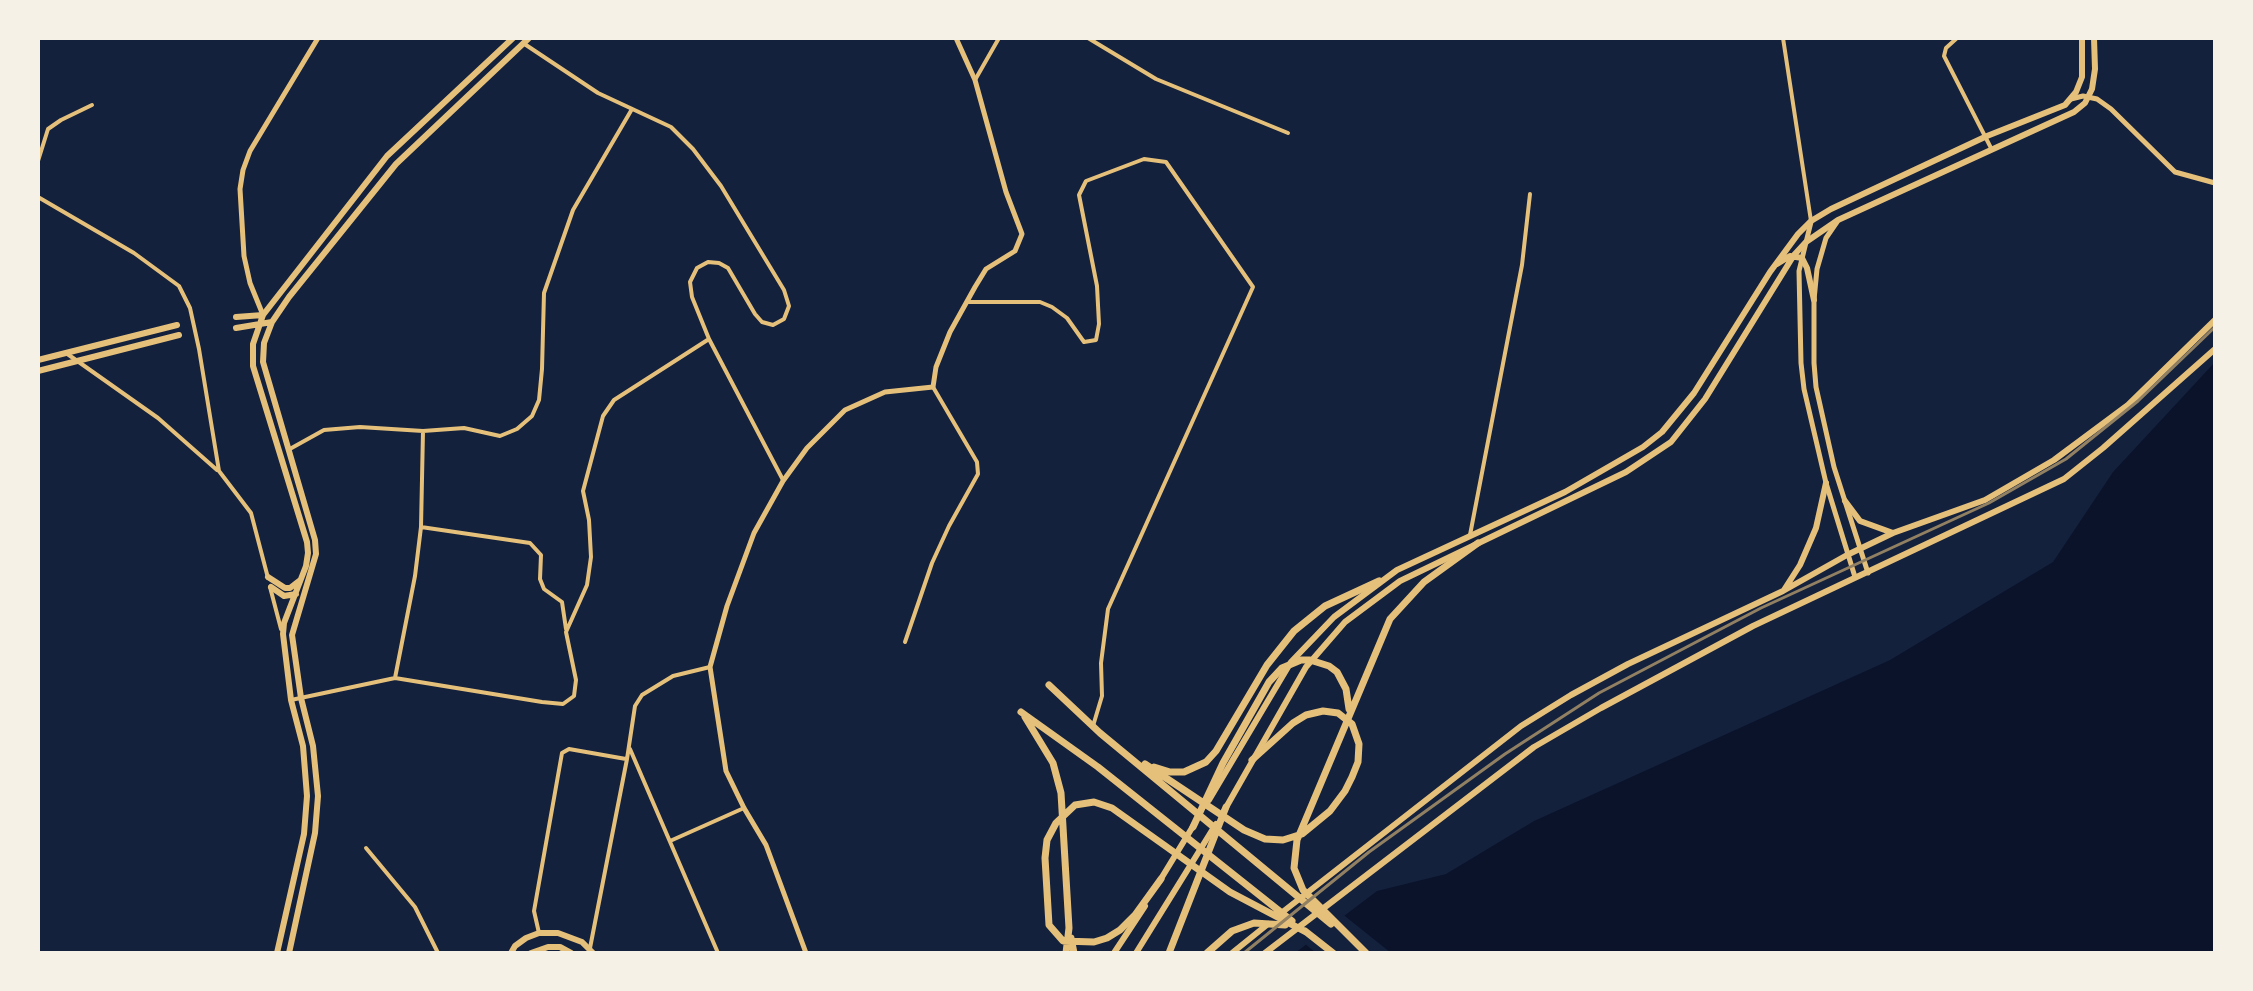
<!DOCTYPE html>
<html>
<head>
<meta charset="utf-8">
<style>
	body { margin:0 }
	#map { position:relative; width:2253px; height:991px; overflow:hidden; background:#14213d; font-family:Manrope,sans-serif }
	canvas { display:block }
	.frame { position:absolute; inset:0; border:40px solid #f6f1e7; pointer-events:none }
</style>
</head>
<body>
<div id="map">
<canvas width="2253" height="991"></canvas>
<div class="frame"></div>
</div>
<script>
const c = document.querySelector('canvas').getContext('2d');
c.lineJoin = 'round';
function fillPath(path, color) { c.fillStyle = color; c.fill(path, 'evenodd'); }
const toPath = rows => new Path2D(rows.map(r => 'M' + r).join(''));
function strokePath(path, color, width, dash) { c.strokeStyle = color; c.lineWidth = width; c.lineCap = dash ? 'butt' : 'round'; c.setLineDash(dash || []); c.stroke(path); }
const water = toPath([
	[2215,362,2215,953,1295,953,1377,891,1446,874,1534,821,1890,660,2053,562,2113,472]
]);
const pier = toPath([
	[1341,913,1391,953,1316,953,1303,942]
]);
const minor = toPath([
	[1088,38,1156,79,1288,133],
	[1783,38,1811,221],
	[1957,38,1946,48,1944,56,1992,150],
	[523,43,598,93,671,127,693,149,721,186,784,290,789,306,784,319,773,325,762,322,755,314,728,268,719,263,708,262,697,268,690,282,692,297,709,339,783,480],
	[975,80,999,38],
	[38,161,48,129,61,120,92,105],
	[38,197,134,253,179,286,190,308,199,349,219,471,251,513,268,578],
	[967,302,1040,302,1052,307,1067,318,1084,342,1096,340,1099,324,1097,286,1079,195,1086,181,1144,159,1166,162,1253,287,1108,609,1101,663,1102,696,1093,726],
	[66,353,158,418,217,470],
	[288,450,324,430,360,427,423,431,464,428,500,436,517,429,532,416,539,400,542,369,544,293,573,210,632,109],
	[421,527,530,543,541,555,540,579,544,589,562,602,566,629],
	[1470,535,1522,265,1530,194],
	[270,587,281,629],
	[905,642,932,563,949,526,978,474,977,462,933,387],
	[395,678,415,576,421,527,423,431],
	[291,700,395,678,542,702,563,704,574,696,576,680,566,632,587,585,591,557,589,520,583,491,603,416,614,400,709,339],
	[630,749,718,953],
	[670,841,744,808],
	[366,848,415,907,438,953],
	[539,933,534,911,562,753,569,749,626,759],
	[590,948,627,759,635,706,642,695,673,676,710,667]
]);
const tertiary = toPath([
	[2071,99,2083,96,2097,99,2111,109,2175,172,2215,183],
	[1811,222,1799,271,1801,363,1804,389,1826,483,1855,577],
	[1837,222,1826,238,1817,269,1814,300,1814,363,1816,387,1834,467,1868,573],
	[263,315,250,283,244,256,240,189,243,170,250,151,318,38],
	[806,953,766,845,744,808,726,771,710,667,727,606,754,533,783,481,807,448,845,410,885,392,933,387,936,367,950,332,975,287,986,269,1015,251,1022,234,1006,192,975,80,956,38]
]);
const secondary = toPath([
	[1777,264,1790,256,1802,258,1807,268,1814,300],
	[236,317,263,315],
	[236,328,272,322],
	[38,360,177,325],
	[38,371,179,335],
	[268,577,285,588,290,588,299,581],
	[271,587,284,596,296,594],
	[1209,800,1291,662,1334,617,1397,570,1565,492,1643,447,1662,432,1694,393,1770,272,1798,234,1811,221,1831,209,1987,136,2065,105,2076,92,2082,77,2082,38],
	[1224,811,1306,667,1345,622,1400,581,1626,472,1671,442,1705,399,1794,255,1806,242,1838,220,2074,112,2085,103,2092,89,2095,69,2094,38],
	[1159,882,1195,823],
	[277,953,304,834,307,796,303,746,291,700,283,634,284,623,306,566,308,553,307,542,253,366,253,344,263,315,387,156,513,38],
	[289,953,315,833,318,796,313,746,301,698,292,635,316,554,315,540,263,362,264,343,272,322,289,297,396,164,529,38],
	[511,953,515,946,526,938,539,933,558,933,582,942,593,953],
	[531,953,548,947,560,947,571,953],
	[1114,953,1145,906],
	[1136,953,1216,824]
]);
const primary = toPath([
	[1845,501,1860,521,1893,533],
	[1784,590,1800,565,1816,528,1826,483],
	[1280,914,1521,726,1571,695,1628,664,1783,591,1847,555,1893,533,1985,500,2054,460,2128,405,2215,320],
	[1232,953,1268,924],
	[1265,953,1534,747,1601,708,1753,626,2064,479,2103,448,2215,349]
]);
const trunk = toPath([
	[1049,685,1100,733,1331,924],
	[1021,712,1098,767,1292,921],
	[1025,717,1053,763,1061,793,1069,928,1066,953],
	[1145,764,1244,830,1265,839,1283,840,1302,834,1330,811,1345,791,1352,777,1358,762,1359,744,1352,724,1338,713,1323,711,1306,715,1293,723,1252,760],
	[1154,767,1170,772,1184,772,1206,762,1216,751,1267,665,1294,631,1325,606,1379,581],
	[1193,827,1223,763,1269,682,1282,668,1301,660,1310,660,1329,666,1337,672,1346,689,1349,709],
	[1161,879,1135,915,1120,930,1107,938,1094,942,1063,941,1049,925,1045,858,1047,840,1056,823,1075,805,1094,802,1112,808,1230,892,1306,932],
	[1305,931,1333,953],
	[1071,938,1074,953],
	[1169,953,1226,807],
	[1207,953,1232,931,1254,923,1285,925],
	[1366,953,1303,890,1294,868,1297,840,1390,619,1424,582,1478,543]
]);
const rail = toPath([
	[1244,953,1369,852,1505,754,1599,693,1761,608,1989,503,2066,459,2138,401,2215,327]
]);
fillPath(water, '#0b132b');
fillPath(pier, '#14213d');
strokePath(minor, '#e5c07b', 4);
strokePath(tertiary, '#e5c07b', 5);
strokePath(secondary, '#e5c07b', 6);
strokePath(primary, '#e5c07b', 6);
strokePath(trunk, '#e5c07b', 7);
strokePath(rail, '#918062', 3);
</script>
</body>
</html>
